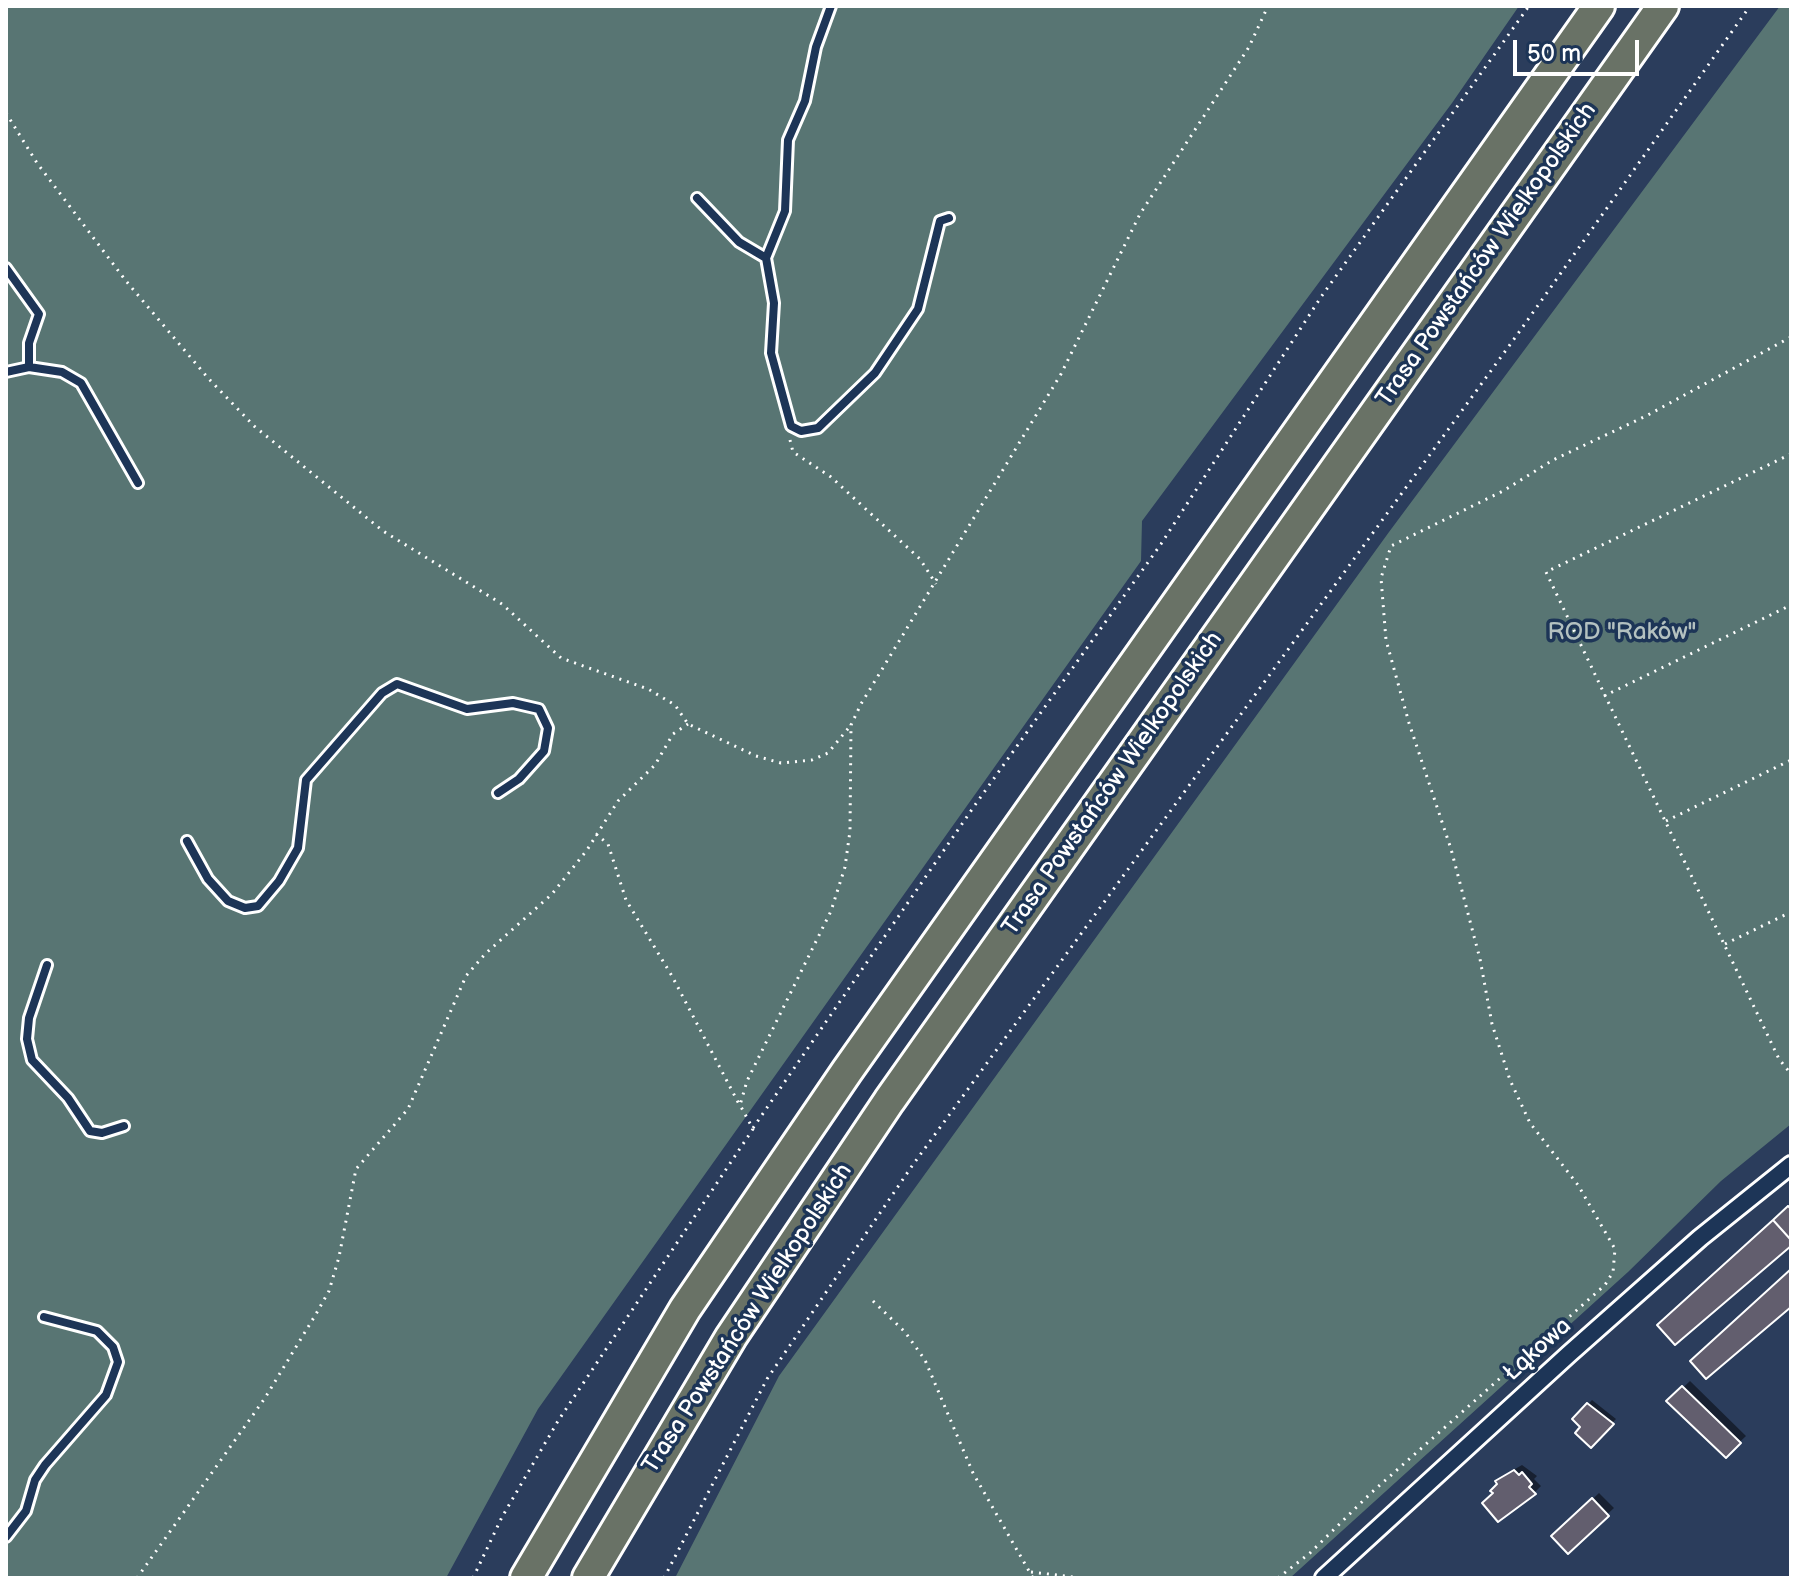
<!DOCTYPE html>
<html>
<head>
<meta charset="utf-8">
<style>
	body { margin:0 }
	#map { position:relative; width:1797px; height:1584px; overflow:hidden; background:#2b3d5c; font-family:"Balsamiq Sans",sans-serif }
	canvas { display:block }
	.frame { position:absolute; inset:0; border:8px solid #fff; pointer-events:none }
	.scale { position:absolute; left:1513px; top:40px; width:126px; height:36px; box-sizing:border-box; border:4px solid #fff; border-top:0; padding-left:10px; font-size:24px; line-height:28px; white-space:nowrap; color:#fff; -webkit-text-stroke:6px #1d3557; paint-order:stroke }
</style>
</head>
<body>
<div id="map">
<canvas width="1797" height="1584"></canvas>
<div class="frame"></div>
<div class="scale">50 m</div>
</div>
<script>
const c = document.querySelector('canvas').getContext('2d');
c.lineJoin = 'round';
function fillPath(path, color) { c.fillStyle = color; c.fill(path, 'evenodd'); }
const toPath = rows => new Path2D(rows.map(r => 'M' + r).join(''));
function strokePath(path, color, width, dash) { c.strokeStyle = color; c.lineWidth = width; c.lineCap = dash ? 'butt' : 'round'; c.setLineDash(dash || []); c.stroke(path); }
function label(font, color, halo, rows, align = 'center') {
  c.font = font + ' "Balsamiq Sans",sans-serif'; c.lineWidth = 7; c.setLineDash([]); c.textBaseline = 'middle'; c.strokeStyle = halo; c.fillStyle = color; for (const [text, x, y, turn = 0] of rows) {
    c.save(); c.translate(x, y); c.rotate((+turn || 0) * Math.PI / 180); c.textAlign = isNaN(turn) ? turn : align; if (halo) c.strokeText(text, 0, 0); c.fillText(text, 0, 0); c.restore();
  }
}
const green = toPath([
	[6,6,1519,6,1452,103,1142,521,1141,561,538,1409,446,1578,6,1578],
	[1780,6,1791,6,1791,1124,1721,1181,1628,1272,1290,1578,675,1578,779,1376,1389,532]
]);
const shadow = toPath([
	[1690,1381,1746,1436,1726,1455,1669,1401],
	[1592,1400,1616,1419,1591,1445,1583,1427,1574,1419],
	[1522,1465,1537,1476,1534,1479,1541,1486,1534,1493,1495,1493,1493,1490,1508,1473],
	[1599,1493,1614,1508,1568,1551,1554,1536]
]);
const building = toPath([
	[1788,1206,1791,1209,1791,1240,1773,1220,1788,1206],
	[1773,1220,1791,1240,1791,1246,1675,1345,1657,1325,1773,1220],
	[1791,1269,1791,1307,1706,1379,1690,1361,1791,1269],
	[1682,1386,1741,1443,1726,1458,1666,1401,1682,1386],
	[1587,1403,1614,1424,1591,1448,1575,1433,1580,1427,1572,1419,1587,1403],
	[1514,1470,1519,1475,1522,1472,1532,1484,1529,1487,1536,1494,1498,1522,1482,1503,1493,1493,1490,1491,1497,1484,1495,1481,1514,1470],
	[1592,1498,1609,1516,1568,1554,1551,1536,1592,1498]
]);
const path = toPath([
	[6,113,37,163,126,281,208,378,254,426,383,531,502,604,561,658,648,689,675,705,688,724,756,756,781,763,812,760,828,753,851,725],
	[790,440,793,452,831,477,920,559,936,584],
	[1791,454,1546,572,1779,1059,1791,1074],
	[1604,696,1791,605],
	[1666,821,1791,760],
	[596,834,608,844,626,900,672,976,739,1104],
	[1725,944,1791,912],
	[753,1128,975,805,1161,544,1321,297,1529,6],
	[873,1301,905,1332,925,1360,973,1473,1033,1578],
	[1031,1572,1082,1578],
	[137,1578,265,1398,316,1314,329,1291,339,1257,356,1169,408,1109,466,976,485,954,552,894,587,850,618,801,655,765,673,734,688,724],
	[473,1578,502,1517,558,1421,753,1129,740,1105,747,1081,831,911,845,867,850,831,851,725,861,704,1061,374,1140,214,1249,47,1268,6],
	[664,1578,767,1379,912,1166,1517,335,1750,6],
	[1278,1578,1310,1553,1371,1493,1605,1285,1613,1272,1615,1249,1578,1185,1530,1123,1510,1080,1492,1024,1480,959,1451,849,1409,723,1386,640,1381,578,1391,546,1503,491,1553,460,1646,416,1791,337]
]);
const lane = toPath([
	[831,6,816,47,805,101,788,140,785,211,766,258,774,303,771,353,791,426,801,431,818,428,875,373,918,309,940,221,949,218],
	[697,198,739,242,766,258],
	[6,268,39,314,29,343,29,367],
	[6,372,29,367,62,372,81,383,138,483],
	[187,841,208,879,228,901,245,908,258,906,279,881,298,848,306,780,382,693,397,684,467,709,513,703,539,709,548,728,544,751,519,779,498,793],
	[47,965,29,1018,27,1039,32,1060,68,1098,90,1131,102,1133,124,1126],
	[6,1537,26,1511,35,1480,45,1465,106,1395,118,1362,113,1347,97,1331,44,1317]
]);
const street = toPath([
	[1324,1578,1569,1354,1700,1238,1791,1165]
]);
const highway = toPath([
	[526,1578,685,1309,847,1071,1599,6],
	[588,1578,731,1337,889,1101,1663,6]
]);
const streetNames = [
	["Trasa Powstańców Wielkopolskich",1487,255,-55],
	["Trasa Powstańców Wielkopolskich",1113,784,-55],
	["Trasa Powstańców Wielkopolskich",748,1319,-57],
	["Łąkowa",1538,1350,-42]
];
const parkNames = [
	["ROD \"Raków\"",1622,633]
];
fillPath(green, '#587573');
fillPath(shadow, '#0007');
fillPath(building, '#625e6e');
strokePath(building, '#fff', 2);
strokePath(lane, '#fff', 14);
strokePath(street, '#fff', 22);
strokePath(highway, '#fff', 36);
strokePath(path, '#fff', 3, [2, 6]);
strokePath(lane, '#1d3557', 8);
strokePath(street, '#1d3557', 16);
strokePath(highway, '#697266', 30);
label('24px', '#fff', '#1d3557', streetNames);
label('24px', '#b4c1c0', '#1d3557', parkNames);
</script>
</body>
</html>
